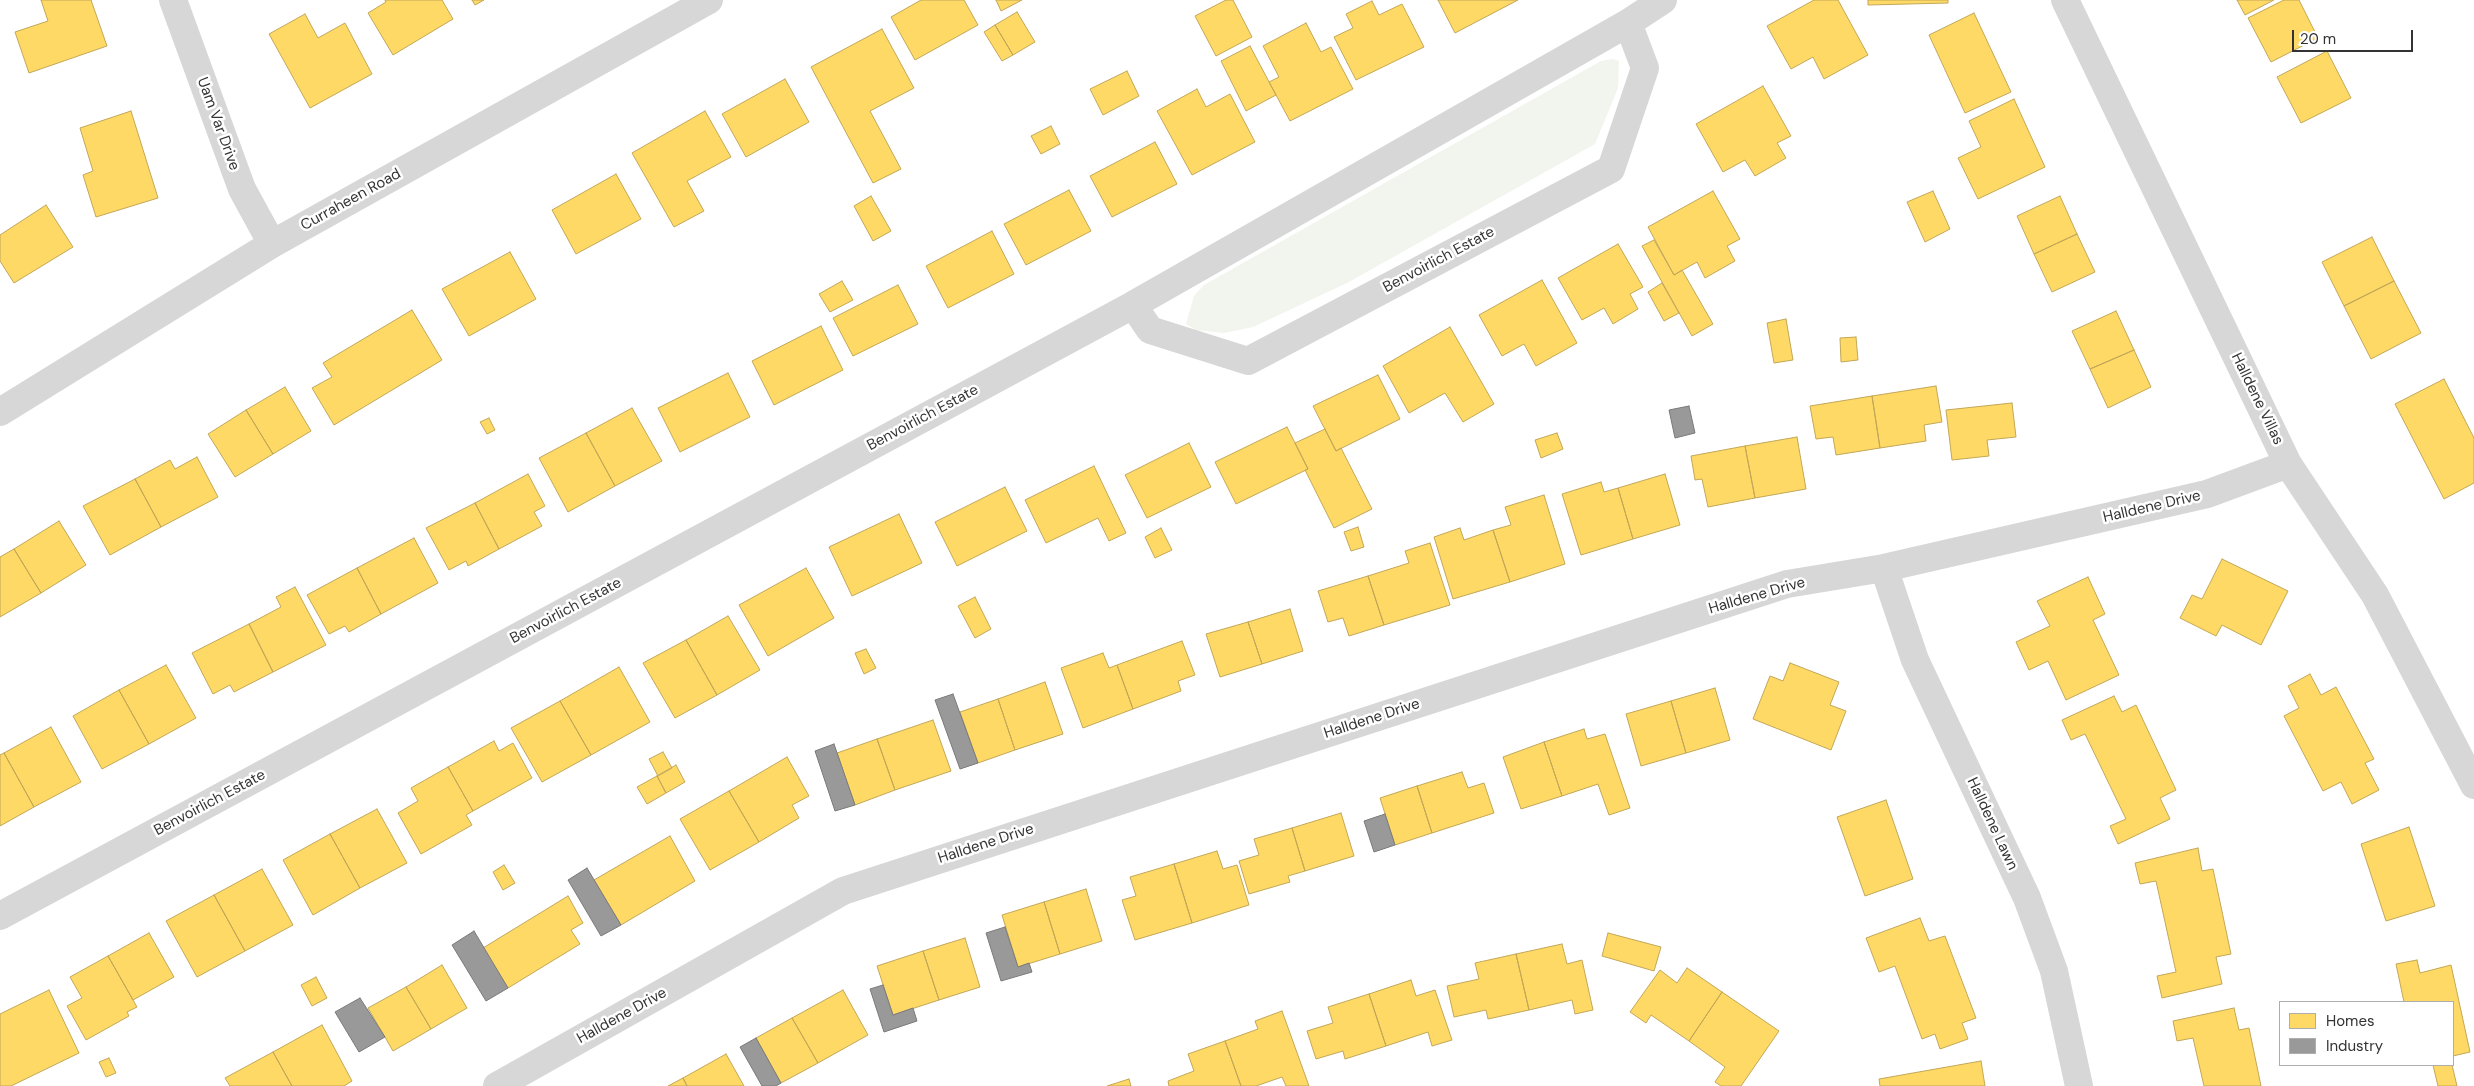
<!DOCTYPE html>
<html>
<head>
<meta charset="utf-8">
<style>
	body { margin:0 }
	#map { position:relative; width:2474px; height:1086px; overflow:hidden; background:#fff; font-family:"DM Sans",sans-serif }
	canvas { display:block }
	.legend { position:absolute; left:2279px; top:1001px; width:175px; height:65px; box-sizing:border-box; background:#fff; border:1px solid #adadad; margin:0; padding:6px 9px; list-style:none; font-size:15px; color:#333 }
	.legend li { display:flex; align-items:center; gap:10px; height:25px }
	.legend b { width:25px; border:1px solid #adadad }
	.scale { position:absolute; left:2292px; top:30px; width:121px; height:22px; box-sizing:border-box; border:2px solid #333; border-top:0; padding-left:6px; font-size:15px; line-height:18px; white-space:nowrap; color:#333; -webkit-text-stroke:4px #fff; paint-order:stroke }
</style>
</head>
<body>
<div id="map">
<canvas width="2474" height="1086"></canvas>
<ul class="legend">
<li><b style="height:14px;background:#ffd966"></b>Homes</li>
<li><b style="height:14px;background:#999"></b>Industry</li>
</ul>
<div class="scale">20 m</div>
</div>
<script>
const c = document.querySelector('canvas').getContext('2d');
c.lineJoin = 'round';
function fillPath(path, color) { c.fillStyle = color; c.fill(path, 'evenodd'); }
const toPath = rows => new Path2D(rows.map(r => 'M' + r).join(''));
function strokePath(path, color, width, dash) { c.strokeStyle = color; c.lineWidth = width; c.lineCap = dash ? 'butt' : 'round'; c.setLineDash(dash || []); c.stroke(path); }
function label(font, color, halo, rows, align = 'center') {
  c.font = font + ' "DM Sans",sans-serif'; c.lineWidth = 5; c.setLineDash([]); c.textBaseline = 'middle'; c.strokeStyle = halo; c.fillStyle = color; for (const [text, x, y, turn = 0] of rows) {
    c.save(); c.translate(x, y); c.rotate((+turn || 0) * Math.PI / 180); c.textAlign = isNaN(turn) ? turn : align; if (halo) c.strokeText(text, 0, 0); c.fillText(text, 0, 0); c.restore();
  }
}
const green = toPath([
	[1613,59,1619,61,1618,88,1595,144,1347,283,1253,327,1224,333,1196,330,1186,324,1194,296,1204,285,1601,61]
]);
const homes = toPath([
	[41,0,91,0,107,46,29,73,15,32,48,21,41,0],
	[385,0,442,0,453,19,393,55,368,13,386,2,385,0],
	[472,0,484,0,475,5,472,0],
	[921,0,964,0,978,25,915,60,891,17,921,0],
	[996,0,1022,0,1001,11,996,0],
	[1226,0,1233,0,1252,37,1216,56,1195,16,1226,0],
	[1438,0,1518,0,1455,33,1438,0],
	[1814,0,1838,0,1868,55,1824,79,1813,57,1791,69,1767,26,1814,0],
	[1868,0,1948,0,1948,3,1868,5,1868,0],
	[2237,0,2274,0,2245,15,2237,0],
	[2284,0,2299,0,2318,38,2271,62,2248,18,2284,0],
	[1372,1,1379,15,1402,4,1424,47,1356,80,1334,37,1353,28,1346,14,1372,1],
	[1017,12,1035,42,1013,55,995,25,1017,12],
	[1974,13,2011,92,1965,113,1929,35,1974,13],
	[305,14,318,38,345,23,372,74,310,108,269,34,305,14],
	[1306,23,1321,52,1331,47,1353,89,1290,121,1269,82,1279,77,1263,46,1306,23],
	[995,25,1013,55,1002,61,984,32,995,25],
	[882,29,914,88,870,111,901,169,873,183,811,67,882,29],
	[1250,46,1276,95,1246,111,1221,61,1250,46],
	[2327,51,2351,98,2301,123,2277,77,2327,51],
	[1127,71,1139,96,1103,115,1090,89,1127,71],
	[785,79,809,122,746,157,722,114,785,79],
	[1763,86,1791,136,1777,143,1786,158,1755,176,1745,160,1723,172,1696,124,1763,86],
	[1197,89,1206,107,1230,94,1255,142,1192,175,1157,111,1197,89],
	[2014,99,2045,167,1978,199,1958,158,1981,147,1969,121,2014,99],
	[131,111,158,198,96,217,83,175,93,171,80,128,131,111],
	[705,111,731,157,687,181,704,211,674,227,632,153,705,111],
	[1051,126,1060,144,1041,154,1031,136,1051,126],
	[1155,142,1177,184,1112,217,1090,176,1155,142],
	[616,174,641,219,576,254,552,210,616,174],
	[1069,190,1091,231,1026,265,1004,224,1069,190],
	[1713,191,1740,239,1727,246,1735,261,1705,278,1697,262,1674,275,1648,227,1713,191],
	[1933,191,1950,229,1925,242,1907,202,1933,191],
	[871,196,891,231,873,241,854,206,871,196],
	[2060,196,2077,234,2034,254,2017,216,2060,196],
	[46,205,73,247,14,283,0,261,0,235,46,205],
	[992,231,1014,274,948,308,926,266,992,231],
	[2077,234,2095,272,2052,292,2034,254,2077,234],
	[2372,237,2394,281,2344,306,2322,262,2372,237],
	[1654,240,1674,275,1682,270,1713,324,1692,336,1642,246,1654,240],
	[1618,244,1643,287,1630,294,1638,309,1613,324,1604,308,1582,320,1558,278,1618,244],
	[510,252,536,299,469,336,442,289,510,252],
	[1542,280,1577,343,1536,366,1524,344,1502,356,1479,315,1542,280],
	[842,281,853,300,830,312,819,294,842,281],
	[2394,281,2421,333,2371,359,2344,306,2394,281],
	[1662,283,1679,313,1664,321,1648,292,1662,283],
	[898,285,918,324,853,356,833,318,898,285],
	[412,310,442,360,334,425,312,388,332,377,323,363,412,310],
	[2116,311,2134,350,2090,369,2072,331,2116,311],
	[1786,319,1793,360,1774,363,1767,323,1786,319],
	[821,326,843,370,774,405,752,361,821,326],
	[1450,327,1494,404,1463,422,1445,393,1409,413,1383,366,1450,327],
	[1856,337,1858,360,1841,362,1840,338,1856,337],
	[2134,350,2151,387,2108,408,2090,369,2134,350],
	[728,373,750,417,680,452,658,408,728,373],
	[1378,375,1400,419,1336,451,1313,406,1378,375],
	[2444,379,2474,438,2474,483,2444,499,2395,404,2444,379],
	[1936,386,1942,422,1924,425,1926,441,1880,448,1872,396,1936,386],
	[285,387,311,431,273,454,246,410,285,387],
	[1872,396,1880,448,1836,455,1833,437,1816,439,1810,406,1872,396],
	[2012,403,2016,437,1987,440,1989,456,1952,460,1946,410,2012,403],
	[632,408,662,461,615,486,586,433,632,408],
	[246,410,273,454,235,477,208,434,246,410],
	[489,418,495,430,487,434,480,422,489,418],
	[1287,427,1308,469,1236,504,1215,462,1287,427],
	[1325,429,1336,451,1341,448,1372,509,1334,528,1305,470,1308,469,1295,443,1325,429],
	[586,433,615,486,568,512,539,458,586,433],
	[1557,433,1563,449,1541,458,1535,440,1557,433],
	[1797,437,1806,489,1755,498,1745,446,1797,437],
	[1189,443,1211,487,1147,518,1125,475,1189,443],
	[1745,446,1755,498,1708,507,1702,479,1695,480,1691,456,1745,446],
	[197,457,218,497,161,527,135,479,170,460,175,469,197,457],
	[1094,466,1126,533,1109,541,1098,518,1046,543,1025,500,1094,466],
	[528,474,545,506,534,512,542,526,499,549,475,503,528,474],
	[1665,474,1680,525,1633,539,1618,488,1665,474],
	[135,479,161,527,110,555,83,506,135,479],
	[1601,482,1604,492,1618,488,1633,539,1581,555,1562,494,1601,482],
	[1005,487,1027,531,957,566,935,522,1005,487],
	[1544,495,1565,564,1510,582,1493,530,1511,525,1505,507,1544,495],
	[475,503,499,549,468,566,466,561,449,570,426,528,475,503],
	[899,514,922,563,852,596,829,547,899,514],
	[59,521,86,565,41,593,14,549,59,521],
	[1358,527,1364,547,1351,551,1344,532,1358,527],
	[1161,528,1172,550,1155,558,1145,537,1161,528],
	[1460,528,1464,540,1493,530,1510,582,1453,599,1434,537,1460,528],
	[414,538,438,583,381,614,357,568,414,538],
	[1430,543,1450,605,1384,625,1368,576,1409,563,1405,551,1430,543],
	[14,549,41,593,0,617,0,557,14,549],
	[2222,559,2288,591,2261,645,2222,625,2216,636,2180,618,2192,595,2202,599,2222,559],
	[357,568,381,614,349,632,345,626,329,634,307,595,357,568],
	[806,568,834,618,768,656,739,605,806,568],
	[1368,576,1384,625,1349,636,1343,618,1328,622,1318,591,1368,576],
	[2088,577,2105,614,2093,620,2119,675,2066,700,2048,661,2029,670,2016,642,2050,626,2037,601,2088,577],
	[295,587,326,645,273,672,249,624,281,607,276,597,295,587],
	[975,597,991,629,975,638,958,606,975,597],
	[1290,609,1303,651,1262,664,1248,622,1290,609],
	[728,616,760,670,717,695,686,640,728,616],
	[1248,622,1262,664,1220,677,1206,634,1248,622],
	[249,624,273,672,234,692,230,685,213,694,192,653,249,624],
	[686,640,717,695,675,718,643,663,686,640],
	[1182,641,1195,675,1178,681,1181,691,1133,709,1117,665,1182,641],
	[866,649,876,668,864,674,855,653,866,649],
	[1103,653,1109,668,1117,665,1133,709,1083,728,1061,668,1103,653],
	[1790,663,1839,682,1830,705,1846,711,1831,750,1753,719,1770,676,1783,681,1790,663],
	[166,665,196,718,149,744,119,690,166,665],
	[619,667,650,722,591,755,560,701,619,667],
	[2310,674,2321,695,2336,687,2374,759,2365,763,2379,790,2352,804,2341,782,2323,791,2284,716,2299,708,2288,686,2310,674],
	[1045,682,1063,734,1015,750,998,699,1045,682],
	[1715,688,1730,740,1686,753,1671,701,1715,688],
	[119,690,149,744,102,769,73,716,119,690],
	[2114,696,2122,712,2136,705,2176,790,2160,798,2170,819,2118,844,2110,826,2126,819,2085,734,2071,740,2062,720,2114,696],
	[998,699,1015,750,978,763,960,712,998,699],
	[560,701,591,755,542,782,511,728,560,701],
	[1671,701,1686,753,1641,766,1626,714,1671,701],
	[933,720,951,771,895,790,877,739,933,720],
	[51,727,81,782,34,807,4,753,51,727],
	[1584,729,1587,739,1605,734,1630,808,1609,815,1598,784,1562,796,1544,742,1584,729],
	[877,739,895,790,855,805,837,753,877,739],
	[494,741,499,751,513,743,532,778,473,811,448,767,494,741],
	[1544,742,1562,796,1521,809,1503,757,1544,742],
	[663,752,672,768,658,776,649,759,663,752],
	[4,753,34,807,0,826,0,755,4,753],
	[787,757,809,796,792,805,799,818,759,842,729,791,787,757],
	[676,765,685,782,666,793,657,776,676,765],
	[448,767,473,811,466,815,472,825,421,854,398,813,418,801,411,788,448,767],
	[1462,772,1468,788,1484,783,1494,813,1432,833,1417,786,1462,772],
	[657,776,666,793,647,804,637,787,657,776],
	[1417,786,1432,833,1395,845,1380,798,1417,786],
	[729,791,759,842,710,870,680,819,729,791],
	[1886,800,1913,879,1865,896,1837,817,1886,800],
	[377,809,407,863,360,888,330,834,377,809],
	[1341,813,1354,856,1305,871,1292,828,1341,813],
	[2409,827,2435,906,2386,921,2361,844,2409,827],
	[1292,828,1305,871,1288,876,1290,882,1249,894,1239,861,1259,855,1254,839,1292,828],
	[330,834,360,888,313,915,283,860,330,834],
	[670,836,695,881,621,925,594,880,670,836],
	[2198,848,2202,871,2213,869,2231,954,2216,957,2222,984,2162,998,2157,976,2176,972,2156,881,2140,884,2135,863,2198,848],
	[1217,851,1223,869,1237,865,1249,905,1192,923,1174,864,1217,851],
	[1174,864,1192,923,1135,940,1122,900,1136,896,1130,877,1174,864],
	[504,865,515,883,503,890,493,872,504,865],
	[262,869,293,925,245,951,214,895,262,869],
	[1086,889,1102,941,1060,954,1044,902,1086,889],
	[214,895,245,951,197,977,166,921,214,895],
	[568,896,583,923,571,930,580,944,508,988,483,948,568,896],
	[1044,902,1060,954,1018,967,1002,915,1044,902],
	[1920,918,1929,941,1945,936,1976,1018,1962,1023,1968,1039,1940,1049,1935,1034,1922,1039,1895,966,1879,972,1866,938,1920,918],
	[149,933,174,977,133,1000,108,956,149,933],
	[1608,933,1661,947,1654,971,1602,956,1608,933],
	[965,938,980,987,939,1000,923,951,965,938],
	[1562,944,1567,964,1582,960,1593,1010,1575,1014,1572,1000,1529,1010,1516,954,1562,944],
	[923,951,939,1000,893,1015,877,966,923,951],
	[1516,954,1529,1010,1488,1019,1486,1010,1454,1017,1447,986,1479,979,1475,963,1516,954],
	[108,956,137,1007,127,1012,129,1016,86,1040,67,1006,82,998,70,977,108,956],
	[2417,960,2420,973,2451,965,2470,1052,2453,1056,2453,1002,2404,1002,2396,964,2417,960],
	[442,965,467,1008,431,1029,406,987,442,965],
	[1687,968,1722,992,1689,1041,1651,1015,1646,1023,1630,1012,1660,970,1677,983,1687,968],
	[316,977,327,998,312,1006,301,985,316,977],
	[1411,980,1416,996,1435,990,1452,1040,1432,1046,1428,1032,1386,1046,1369,994,1411,980],
	[406,987,431,1029,393,1051,368,1008,406,987],
	[49,990,79,1053,11,1086,0,1086,0,1014,49,990],
	[843,990,868,1035,818,1063,792,1018,843,990],
	[1722,992,1779,1031,1741,1086,1721,1086,1715,1082,1725,1067,1689,1041,1722,992],
	[1369,994,1386,1046,1345,1059,1343,1051,1316,1059,1307,1031,1333,1023,1328,1007,1369,994],
	[2234,1008,2239,1030,2249,1028,2261,1086,2204,1086,2193,1038,2177,1041,2173,1021,2234,1008],
	[1282,1011,1309,1086,1286,1086,1282,1077,1256,1086,1241,1086,1225,1041,1258,1029,1255,1021,1282,1011],
	[792,1018,818,1063,781,1083,756,1038,792,1018],
	[322,1025,352,1081,344,1086,292,1086,273,1052,322,1025],
	[1225,1041,1241,1086,1169,1086,1168,1081,1194,1071,1188,1054,1225,1041],
	[273,1052,292,1086,230,1086,225,1078,273,1052],
	[726,1054,744,1086,687,1086,683,1078,726,1054],
	[109,1058,116,1073,106,1077,99,1062,109,1058],
	[1981,1061,1985,1086,1880,1086,1879,1079,1981,1061],
	[2433,1065,2452,1065,2457,1086,2438,1086,2433,1065],
	[683,1078,687,1086,668,1086,683,1078],
	[1129,1079,1131,1086,1107,1086,1129,1079]
]);
const industry = toPath([
	[1689,406,1695,433,1675,438,1669,410,1689,406],
	[953,694,978,763,960,769,935,700,953,694],
	[834,744,855,805,835,811,815,751,834,744],
	[1385,814,1395,845,1374,852,1364,821,1385,814],
	[587,868,621,925,601,936,568,880,587,868],
	[1005,927,1018,967,1029,963,1032,972,1001,981,986,933,1005,927],
	[474,931,508,988,486,1001,452,945,474,931],
	[883,985,893,1015,913,1008,917,1021,884,1032,870,989,883,985],
	[360,998,385,1037,359,1052,335,1012,360,998],
	[756,1038,781,1083,776,1086,762,1086,740,1047,756,1038]
]);
const minor = toPath([
	[173,0,242,189,272,244],
	[2065,0,2288,464,2375,595,2474,785],
	[1133,305,1150,330,1248,361,1611,169,1645,68,1628,23],
	[0,412,272,244,709,0],
	[1884,568,1915,660,2027,898,2054,971,2079,1086],
	[0,916,1133,305,1628,23,1663,0],
	[497,1086,843,891,1787,584,1884,568,2207,494,2288,464]
]);
const streetNames = [
	["Uam Var Drive",218,124,70],
	["Curraheen Road",351,200,-29],
	["Benvoirlich Estate",1439,260,-28],
	["Halldene Villas",2257,399,64],
	["Benvoirlich Estate",923,418,-28],
	["Halldene Drive",2152,507,-13],
	["Halldene Drive",1757,596,-16],
	["Benvoirlich Estate",566,611,-28],
	["Halldene Drive",1372,719,-18],
	["Benvoirlich Estate",210,803,-28],
	["Halldene Lawn",1992,824,65],
	["Halldene Drive",986,844,-18],
	["Halldene Drive",622,1016,-29]
];
fillPath(green, '#f1f5ed');
fillPath(homes, '#ffd966');
strokePath(homes, '#c2a757', 1);
fillPath(industry, '#999');
strokePath(industry, '#7a7a7a', 1);
strokePath(minor, '#d7d7d7', 28);
label('15px', '#333', '#fff', streetNames);
</script>
</body>
</html>
